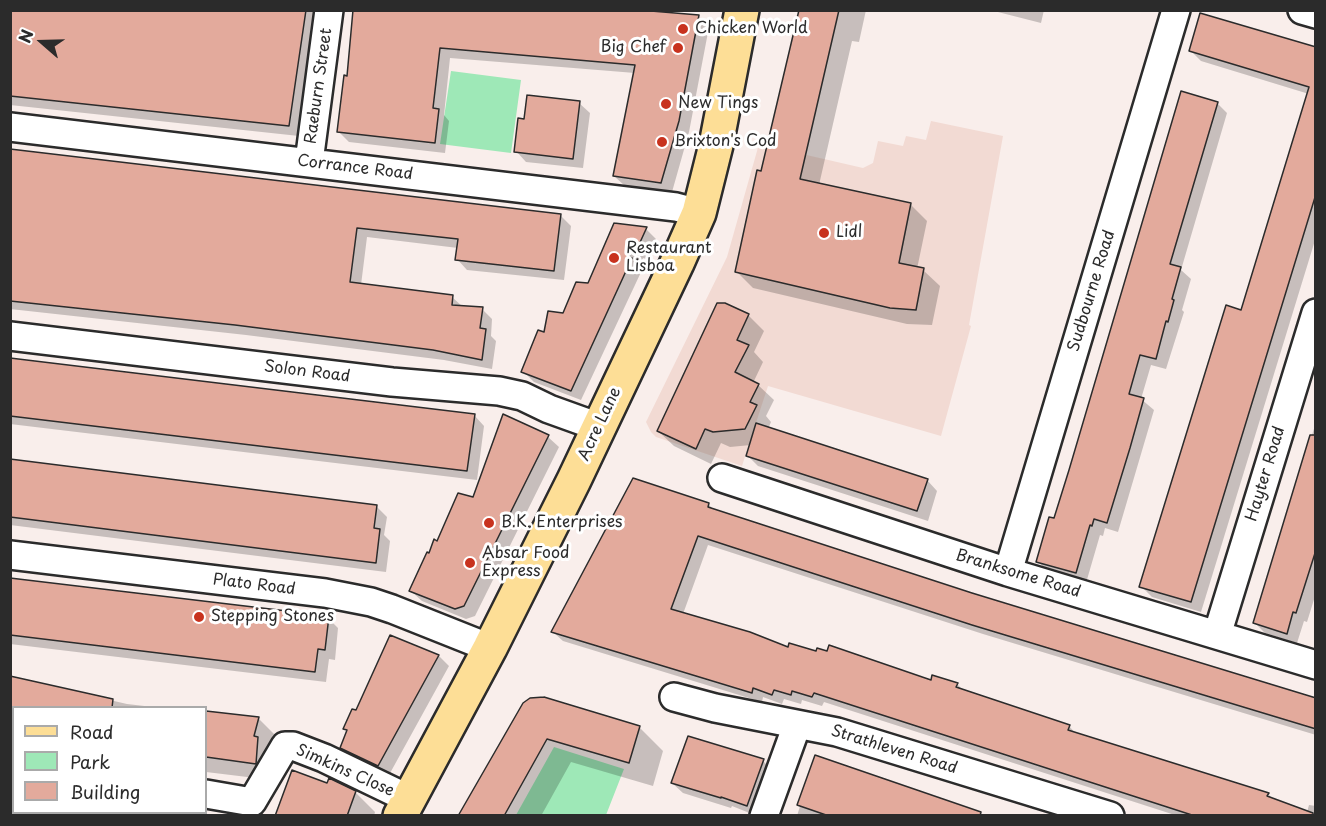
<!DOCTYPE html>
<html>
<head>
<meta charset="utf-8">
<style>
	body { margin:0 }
	#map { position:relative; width:1326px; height:826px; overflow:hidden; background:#f9eeeb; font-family:"Playpen Sans",sans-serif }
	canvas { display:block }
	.frame { position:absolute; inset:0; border:12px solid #2b2b2b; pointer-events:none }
	.legend { position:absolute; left:12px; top:706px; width:195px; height:108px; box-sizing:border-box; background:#fff; border:2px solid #aaa; margin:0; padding:8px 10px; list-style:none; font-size:18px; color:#2b2b2b }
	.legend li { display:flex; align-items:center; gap:12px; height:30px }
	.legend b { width:30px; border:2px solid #aaa }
	.north { position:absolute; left:12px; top:12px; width:60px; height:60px; -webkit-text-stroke:4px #fff; paint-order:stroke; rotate:290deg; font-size:16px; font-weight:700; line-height:24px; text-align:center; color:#2b2b2b }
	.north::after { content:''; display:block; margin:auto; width:21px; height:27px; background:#2b2b2b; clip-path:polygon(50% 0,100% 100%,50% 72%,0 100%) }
</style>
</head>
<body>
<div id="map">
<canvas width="1326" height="826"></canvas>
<div class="frame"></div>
<ul class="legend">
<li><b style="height:8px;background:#fdde96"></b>Road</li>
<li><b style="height:16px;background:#9ee8b7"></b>Park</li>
<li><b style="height:16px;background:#e3aa9c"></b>Building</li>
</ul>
<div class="north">N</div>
</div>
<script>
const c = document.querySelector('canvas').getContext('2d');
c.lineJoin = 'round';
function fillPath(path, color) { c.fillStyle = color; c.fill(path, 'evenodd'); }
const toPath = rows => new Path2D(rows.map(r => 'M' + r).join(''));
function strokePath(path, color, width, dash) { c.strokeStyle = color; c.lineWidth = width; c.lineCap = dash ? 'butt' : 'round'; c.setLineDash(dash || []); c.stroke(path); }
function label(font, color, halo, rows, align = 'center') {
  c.font = font + ' "Playpen Sans",sans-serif'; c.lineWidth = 6; c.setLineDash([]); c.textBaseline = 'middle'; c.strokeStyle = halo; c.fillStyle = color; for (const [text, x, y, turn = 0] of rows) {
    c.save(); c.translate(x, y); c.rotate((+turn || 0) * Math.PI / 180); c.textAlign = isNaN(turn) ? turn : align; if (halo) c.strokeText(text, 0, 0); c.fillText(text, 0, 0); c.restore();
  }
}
const built = toPath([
	[931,121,1003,136,969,325,971,326,941,436,768,386,742,466,656,437,651,432,646,422,727,257,759,144,863,168,873,163,878,141,903,146,906,136,926,140]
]);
const green = toPath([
	[451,71,521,80,511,153,440,144],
	[554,747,624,769,606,815,516,815]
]);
const shadow = toPath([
	[10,10,317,10,299,136,10,105],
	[354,10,698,17,709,27,689,132,672,192,625,186,614,176,635,73,450,58,444,115,449,121,445,153,349,142,339,132,348,77],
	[801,10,866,10,859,42,852,41,819,185,910,204,927,221,917,269,923,270,940,286,932,325,907,324,753,288,736,271,763,173],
	[990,10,1044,10,1041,23],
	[1316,49,1316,237,1201,612,1152,597,1141,586,1242,312,1309,94,1201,61,1191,51],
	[579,103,590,113,583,168,526,162,516,151,526,121],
	[1217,103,1227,113,1181,270,1191,279,1182,310,1184,312,1166,369,1151,365,1141,399,1154,410,1118,532,1105,528,1103,536,1100,535,1086,583,1049,572,1038,562],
	[10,150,560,215,571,226,564,280,467,270,457,259,458,248,367,237,361,285,452,297,463,307,482,309,492,319,491,336,496,341,492,369,444,360,246,335,10,309],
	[646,229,656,239,647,259,643,258,639,268,642,270,581,400,534,382,523,371,545,333,564,314,588,284],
	[725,304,748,315,764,331,754,352,763,362,753,383,758,385,774,400,766,416,771,422,768,429,927,480,937,491,928,521,758,466,747,455,751,445,730,447,721,443,711,464,674,446,658,431],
	[10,360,474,415,484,426,477,480,10,424],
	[1316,422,1316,593,1307,622,1304,621,1297,643,1265,633,1255,623],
	[548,437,559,447,475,616,466,619,422,601,411,591,429,554,438,542],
	[10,461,376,506,387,517,384,535,390,541,386,572,10,525],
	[708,504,715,511,971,594,1316,699,1316,735,983,634,708,545,683,614,789,649,932,681,957,684,964,691,1069,726,1077,735,1268,794,1275,801,1307,812,1309,805,1316,806,1316,816,1178,816,824,702,822,706,802,700,801,704,784,699,782,704,763,697,762,702,563,641,553,632],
	[10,580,328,618,338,628,335,660,329,659,326,682,10,644],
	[391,637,439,656,449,666,389,775,352,758,342,748,348,731,345,728,357,712],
	[36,683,127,704,162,708,14,708,14,734,10,733,10,689],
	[524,704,639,727,663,751,653,786,571,762,541,816,459,816],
	[206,712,258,718,275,735,271,752,272,780,206,772],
	[763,761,773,771,757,816,732,806,731,808,683,793,672,783],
	[328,785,355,792,375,812,374,816,276,816],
	[10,788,14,789,14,812,87,812,96,816,10,816],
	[798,805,965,809,987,816,797,816,800,806]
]);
const building = toPath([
	[10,10,306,10,289,126,10,96,10,10],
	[353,10,639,10,699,15,679,121,661,183,613,176,635,65,440,48,433,108,439,109,435,143,337,132,344,75,347,76,353,10],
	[799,10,839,10,800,179,911,203,899,263,924,268,916,310,890,308,735,272,757,170,761,171,799,10],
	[1200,13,1316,47,1316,194,1191,602,1139,587,1226,305,1241,310,1309,87,1189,51,1200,13],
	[1181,91,1218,102,1170,264,1181,267,1172,299,1174,300,1168,322,1166,321,1156,359,1140,355,1129,394,1144,398,1130,448,1107,523,1094,519,1092,526,1090,525,1076,573,1036,562,1049,517,1054,518,1069,470,1181,91],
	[527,95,580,101,573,159,514,152,518,118,524,119,527,95],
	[10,149,561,214,554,271,455,260,458,239,357,228,350,282,453,295,452,305,483,307,480,328,486,329,482,360,433,350,235,325,10,301,10,149],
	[614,223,647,227,637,249,632,248,629,257,632,258,571,391,521,372,538,330,544,332,548,311,563,313,576,282,588,283,614,223],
	[717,303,725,303,749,314,737,340,749,345,735,372,759,384,750,402,757,405,745,429,713,432,705,429,696,449,657,431,717,303],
	[10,358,475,414,467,471,10,416,10,358],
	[503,414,549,435,464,606,455,609,409,591,427,552,429,553,434,539,437,541,458,493,473,497,503,414],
	[756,423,928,479,917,511,746,456,756,423],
	[1310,435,1316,435,1316,550,1296,613,1293,612,1287,634,1253,623,1310,435],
	[10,459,377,505,374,528,380,529,376,563,10,517,10,459],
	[633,478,709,503,708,507,972,593,1316,698,1316,729,972,625,698,536,671,609,750,632,788,647,789,643,816,651,817,648,827,651,829,645,931,680,932,675,958,683,956,687,1070,725,1068,730,1269,793,1267,796,1313,813,1313,816,1195,816,814,693,812,697,792,691,791,695,774,690,772,695,753,688,752,693,551,632,633,478],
	[10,578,329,616,325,650,318,649,315,672,10,635,10,578],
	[390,635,439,655,378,766,340,748,347,730,343,729,352,709,356,710,390,635],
	[10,676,113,699,112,708,10,708,10,676],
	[544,697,640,726,629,763,547,739,504,816,458,816,523,703,530,698,544,697],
	[206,711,259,717,254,736,258,737,256,764,206,757,206,711],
	[688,736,764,759,747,806,721,797,721,798,671,783,688,736],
	[815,755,981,812,980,816,829,816,797,805,815,755],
	[292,770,327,783,329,778,356,791,347,816,275,816,292,770]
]);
const minor = toPath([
	[1302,10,1316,14],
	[10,127,676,207,699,213],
	[309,162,329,10],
	[10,336,392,382,499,391,522,396,549,409,599,427],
	[722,478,1008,572,1316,665],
	[10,555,325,593,371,602,392,609,490,648],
	[1008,572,1176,10],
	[1217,635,1316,313],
	[674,697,715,708,837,732,1110,816],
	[206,794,252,802,285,746,293,746,324,758,409,799],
	[764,816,793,736,796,724]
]);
const primary = toPath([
	[400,816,490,648,574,480,677,263,699,213,716,145,742,10]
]);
const markers = [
	[683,29,6,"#c8321e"],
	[678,48,6,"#c8321e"],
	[666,104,6,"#c8321e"],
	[662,142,6,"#c8321e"],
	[824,233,6,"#c8321e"],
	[614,258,6,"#c8321e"],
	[489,523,6,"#c8321e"],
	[470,563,6,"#c8321e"],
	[199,617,6,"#c8321e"]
];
const poiNames = [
	["Chicken World",695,29],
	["Big Chef",666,48,"right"],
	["New Tings",678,104],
	["Brixton's Cod",674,142],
	["Lidl",836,233],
	["Restaurant",626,249],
	["Lisboa",626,267],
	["B.K. Enterprises",501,523],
	["Absar Food",482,554],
	["Express",482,572],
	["Stepping Stones",211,617]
];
const streetNames = [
	["Raeburn Street",319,86,-82],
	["Corrance Road",355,168,7],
	["Sudbourne Road",1092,291,-73],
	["Solon Road",307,372,7],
	["Acre Lane",600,424,-65],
	["Hayter Road",1266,474,-73],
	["Branksome Road",1018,574,17],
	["Plato Road",254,585,7],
	["Strathleven Road",894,750,17],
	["Simkins Close",345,771,24]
];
fillPath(built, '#f2dad3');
fillPath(green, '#9ee8b7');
fillPath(shadow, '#0003');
fillPath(building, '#e3aa9c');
strokePath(building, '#2b2b2b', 1.5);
strokePath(minor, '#2b2b2b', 32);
strokePath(primary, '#2b2b2b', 38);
strokePath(minor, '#fff', 27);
strokePath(primary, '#fdde96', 33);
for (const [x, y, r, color] of markers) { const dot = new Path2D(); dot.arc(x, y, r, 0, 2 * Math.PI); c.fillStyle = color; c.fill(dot); strokePath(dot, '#fff', 2); }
label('16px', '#2b2b2b', '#fff', poiNames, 'left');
label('16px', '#2b2b2b', '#fff', streetNames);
</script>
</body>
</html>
